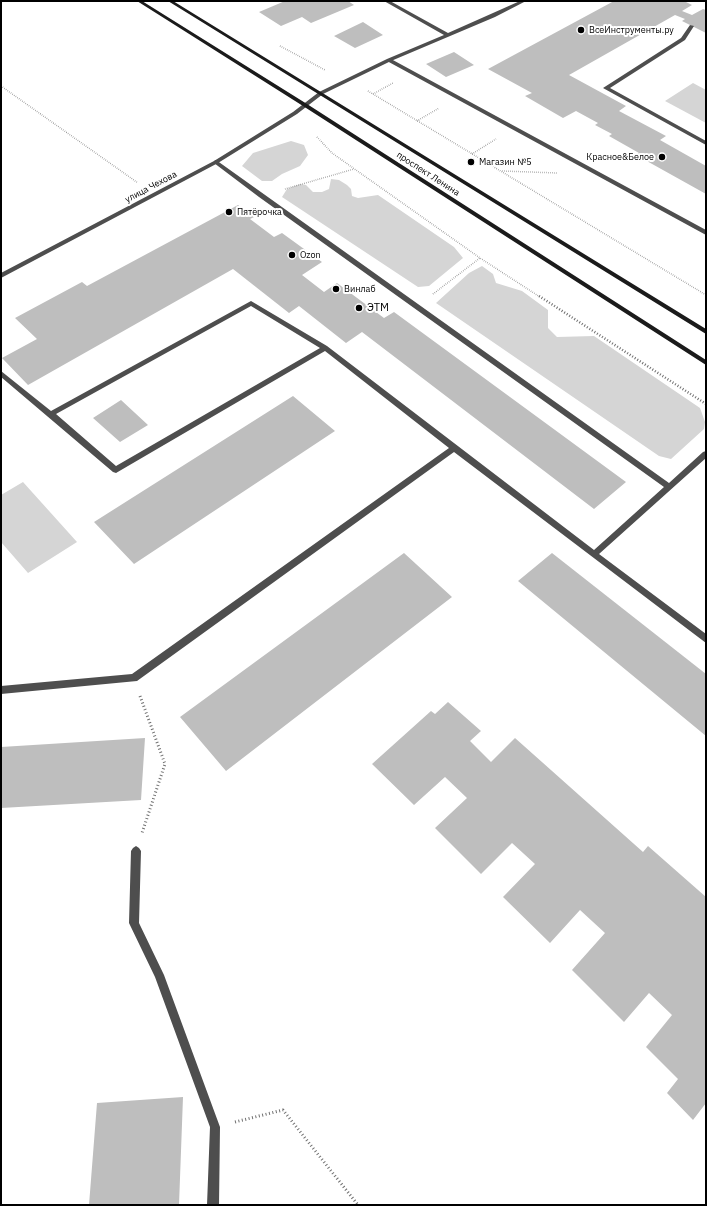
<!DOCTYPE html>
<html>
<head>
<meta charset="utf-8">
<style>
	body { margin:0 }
	#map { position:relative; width:707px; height:1206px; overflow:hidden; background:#fff; font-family:"IBM Plex Sans",sans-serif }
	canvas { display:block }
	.frame { position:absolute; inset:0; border:2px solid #000; pointer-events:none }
</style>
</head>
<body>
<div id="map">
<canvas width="707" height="1206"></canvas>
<div class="frame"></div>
</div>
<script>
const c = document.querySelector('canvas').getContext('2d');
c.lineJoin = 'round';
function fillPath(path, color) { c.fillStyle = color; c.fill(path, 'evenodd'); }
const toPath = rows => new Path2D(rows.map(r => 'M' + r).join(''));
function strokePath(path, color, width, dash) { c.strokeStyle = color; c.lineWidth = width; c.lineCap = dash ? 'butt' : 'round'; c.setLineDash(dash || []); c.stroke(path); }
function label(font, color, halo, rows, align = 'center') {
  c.font = font + ' "IBM Plex Sans",sans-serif'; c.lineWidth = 4; c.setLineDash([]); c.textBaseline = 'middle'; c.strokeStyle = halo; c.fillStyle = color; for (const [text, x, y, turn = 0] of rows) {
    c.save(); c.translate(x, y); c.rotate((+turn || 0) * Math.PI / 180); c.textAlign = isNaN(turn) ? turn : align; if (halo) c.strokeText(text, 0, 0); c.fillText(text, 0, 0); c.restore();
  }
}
const green = toPath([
	[693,83,706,90,706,123,665,101],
	[291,141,304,145,308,155,300,166,282,174,272,181,262,181,242,166,253,153],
	[331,179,339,180,347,185,351,189,352,196,358,198,378,195,454,247,463,258,429,286,418,287,282,197,287,189,300,184,306,185,313,192,322,192,329,189],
	[482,266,493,274,496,283,522,291,548,310,548,328,557,337,594,336,700,408,705,422,704,429,671,459,659,456,436,303,469,273],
	[23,482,77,542,28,573,1,542,1,495]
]);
const building = toPath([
	[285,1,348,1,354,5,311,23,302,17,281,26,259,12],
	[614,1,684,1,692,5,682,11,692,15,703,9,706,10,706,33,682,21,685,19,675,15,569,75,626,106,619,111,666,136,660,140,706,166,706,194,636,155,639,153,609,136,612,134,595,125,598,123,576,111,563,118,525,96,532,93,488,69],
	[363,22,383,35,355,48,334,36],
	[454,52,474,65,446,77,426,64],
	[238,205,254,217,250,219,274,237,282,233,322,262,302,275,324,292,337,283,384,318,394,312,626,482,594,509,362,332,346,343,299,306,289,313,233,269,28,385,2,358,37,339,15,318,82,282,87,286],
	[293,396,335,431,134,564,94,522],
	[121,400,148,425,120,442,93,418],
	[404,553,452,597,226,771,180,717],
	[552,553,706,674,706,736,518,581],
	[448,702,481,731,470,741,491,762,515,738,643,852,648,846,706,897,706,1103,693,1120,667,1093,678,1079,646,1047,672,1015,649,993,624,1022,572,970,605,933,580,910,550,943,503,897,535,864,512,843,481,874,435,828,467,798,445,777,414,805,372,764,431,711,435,714],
	[145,738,141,800,1,808,1,747],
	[183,1097,179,1205,89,1205,97,1103]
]);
const pathFar2 = toPath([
	[280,46,325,70],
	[1,86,138,183],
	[368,91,706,295],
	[373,94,393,83],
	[417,121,439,108],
	[317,137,332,153,480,258,540,297],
	[472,154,496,139],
	[502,171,557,173],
	[285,189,354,169],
	[433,294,480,258]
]);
const pathFar1 = toPath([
	[539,296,706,404]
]);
const path = toPath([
	[140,696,165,764,142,833],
	[235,1122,283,1110,358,1205]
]);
const service = toPath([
	[690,25,694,26,685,40,610,88,706,141,706,145,603,88,681,38,690,25],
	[387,59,391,59,706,230,706,235,387,61,387,59],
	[216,160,669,483,703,452,706,451,706,458,599,554,706,634,706,643,454,452,137,681,1,694,1,686,132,674,449,448,325,351,116,473,113,472,1,377,1,371,51,411,251,301,327,346,594,550,664,487,259,197,214,163,214,161,216,160],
	[251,306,320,348,116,466,56,414,251,306],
	[136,846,139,848,141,851,139,923,164,975,220,1127,219,1205,207,1205,210,1127,155,977,129,923,131,851,133,848,136,846]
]);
const minor = toPath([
	[384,1,390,1,448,33,520,1,526,1,495,17,391,61,323,94,297,114,218,163,1,278,1,273,214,161,293,112,319,92,387,59,444,35,384,1]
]);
const secondary = toPath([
	[137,1,142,1,307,104,706,360,706,365,303,106,137,1],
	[168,1,173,1,706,329,706,334,168,1]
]);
const markers = [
	[581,30,4,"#000"],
	[662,157,4,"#000"],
	[471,162,4,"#000"],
	[229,212,4,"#000"],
	[292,255,4,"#000"],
	[336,289,4,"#000"],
	[359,308,4,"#000"]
];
const farPoinames = [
	["ВсеИнструменты.ру",589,30],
	["Красное&Белое",654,157,"right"],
	["Магазин №5",479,162],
	["Пятёрочка",237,212],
	["Ozon",300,255],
	["Винлаб",344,289]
];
const farStreetnames = [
	["проспект Ленина",428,174,33],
	["улица Чехова",151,187,-28]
];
const poiNames = [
	["ЭТМ",367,308]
];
fillPath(green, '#d5d5d5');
fillPath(building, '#bebebe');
strokePath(pathFar2, '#707070', 1.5, [0.5, 1.5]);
strokePath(pathFar1, '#707070', 2.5, [1, 2]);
strokePath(path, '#707070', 3, [1, 2.5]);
fillPath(service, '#4e4e4e');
fillPath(minor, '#4e4e4e');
fillPath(secondary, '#1b1b1b');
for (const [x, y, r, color] of markers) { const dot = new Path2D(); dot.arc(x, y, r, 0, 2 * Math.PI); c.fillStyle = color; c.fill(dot); strokePath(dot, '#fff', 1.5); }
label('9px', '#000', '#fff', farPoinames, 'left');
label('9px', '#000', '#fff', farStreetnames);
label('11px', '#000', '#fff', poiNames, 'left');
</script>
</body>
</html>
